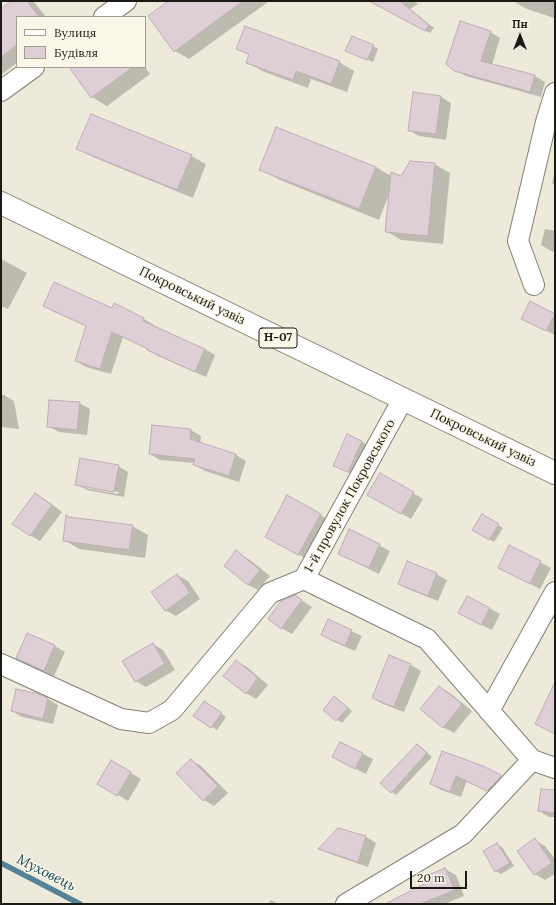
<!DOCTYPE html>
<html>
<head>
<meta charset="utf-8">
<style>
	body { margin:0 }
	#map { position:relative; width:556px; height:905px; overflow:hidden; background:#edeadb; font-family:Lora,serif }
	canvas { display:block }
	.frame { position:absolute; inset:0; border:2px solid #1b1a15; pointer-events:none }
	.legend { position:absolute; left:16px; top:16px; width:130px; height:52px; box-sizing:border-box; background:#faf7e8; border:1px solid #a19f94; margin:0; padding:5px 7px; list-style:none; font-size:12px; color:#1b1a15 }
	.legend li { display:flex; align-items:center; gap:8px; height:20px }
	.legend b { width:20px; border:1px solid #a19f94 }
	.north { position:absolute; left:500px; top:16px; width:40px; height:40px; -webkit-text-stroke:3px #faf7e8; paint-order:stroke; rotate:0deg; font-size:11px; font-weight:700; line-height:16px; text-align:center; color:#1b1a15 }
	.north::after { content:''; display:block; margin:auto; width:14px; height:18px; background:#1b1a15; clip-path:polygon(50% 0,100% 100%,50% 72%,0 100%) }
	.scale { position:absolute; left:410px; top:871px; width:57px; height:18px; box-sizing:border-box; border:2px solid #1b1a15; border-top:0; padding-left:5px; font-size:12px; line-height:14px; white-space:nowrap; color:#1b1a15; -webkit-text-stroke:3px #faf7e8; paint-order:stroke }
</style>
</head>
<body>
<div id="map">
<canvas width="556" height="905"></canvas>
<div class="frame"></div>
<ul class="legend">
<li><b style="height:5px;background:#fff"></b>Вулиця</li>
<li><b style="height:11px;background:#deced5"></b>Будівля</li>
</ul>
<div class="north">Пн</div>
<div class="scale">20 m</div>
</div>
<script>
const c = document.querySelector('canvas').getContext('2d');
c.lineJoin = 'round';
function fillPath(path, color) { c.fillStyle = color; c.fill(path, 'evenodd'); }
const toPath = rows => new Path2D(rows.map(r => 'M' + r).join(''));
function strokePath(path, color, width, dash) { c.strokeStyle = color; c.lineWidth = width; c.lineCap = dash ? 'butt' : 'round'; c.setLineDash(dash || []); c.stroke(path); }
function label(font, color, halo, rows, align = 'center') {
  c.font = font + ' Lora,serif'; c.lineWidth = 3; c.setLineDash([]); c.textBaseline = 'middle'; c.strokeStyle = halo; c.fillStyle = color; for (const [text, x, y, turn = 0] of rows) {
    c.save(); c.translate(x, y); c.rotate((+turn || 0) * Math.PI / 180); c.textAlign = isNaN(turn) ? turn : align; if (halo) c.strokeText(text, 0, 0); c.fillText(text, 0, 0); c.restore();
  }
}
const shadow = toPath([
	[13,1,32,1,35,3,46,17,17,17,17,63,1,75,1,10],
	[170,1,267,1,268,2,189,59,175,51],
	[386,1,413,1,418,4,410,9,434,28,430,33,383,8],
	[517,1,555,1,554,18,527,9,516,3],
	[490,32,500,38,492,65,535,76,545,82,541,97,466,76,455,70],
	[373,46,378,49,373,62,346,51],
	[237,49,339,62,354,71,347,92,311,79,308,88,262,71,247,62,249,55],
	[81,67,145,67,150,74,107,106,92,97],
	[441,97,451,103,446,140,419,136,409,130],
	[78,149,191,156,206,164,193,198,93,157],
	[434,164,450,173,443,244,401,240,386,231,389,194,379,220,280,180,260,169,376,167,391,176,402,178],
	[555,171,555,185,552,183],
	[545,229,555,231,555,252,551,251,541,245],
	[1,259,27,273,8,309,1,306],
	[114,305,144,319,154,325,153,327,205,349,215,355,206,377,158,356,148,350,148,349,123,337,111,374,86,367,76,361,87,326,54,312,44,306,112,309],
	[554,314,555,315,555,335,532,324],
	[1,395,4,395,14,401,19,429,1,427],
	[79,403,90,409,87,435,59,432,48,426],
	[153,426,191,430,201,436,200,444,236,455,246,461,239,482,205,471,195,465,195,463,160,460,150,454],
	[362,442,372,447,359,477,345,471,334,465],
	[118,466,128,472,124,497,87,490,76,484],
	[86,486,119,492,118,494,86,488],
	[381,474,423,499,411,519,369,495],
	[35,494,46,500,62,512,40,541,30,535],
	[320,515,335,523,314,563,281,545],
	[482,515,503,528,494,542,474,530],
	[70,518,132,526,148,535,145,558,79,549,64,540],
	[350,531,390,551,379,574,349,559,339,553],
	[510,546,551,568,540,589,509,573],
	[240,554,250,560,270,576,258,590,248,585],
	[436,574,447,580,438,601,410,590,399,584],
	[177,575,188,581,200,599,176,616,165,610],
	[295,596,312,607,292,634,281,628],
	[468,597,500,614,492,630,470,619],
	[351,631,362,636,355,651,332,641,322,635],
	[27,634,55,646,65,652,54,676,27,664,17,658],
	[153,644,163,650,175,670,146,687,136,681],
	[236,661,247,667,268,685,256,699,246,693],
	[411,665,421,671,404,712,383,704,373,698],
	[439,687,450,693,472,711,454,733,443,727],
	[334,698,339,700,352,711,342,723,324,710],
	[48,699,58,705,53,724,22,717,12,711],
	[209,705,226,717,217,730,195,716],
	[417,745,422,748,432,757,396,795,392,792],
	[442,753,500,776,510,782,498,796,467,780,461,797,441,790,431,784],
	[363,754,373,759,366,774,344,763],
	[191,760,201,766,228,793,214,806,204,800,177,773],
	[111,761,141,779,128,801,98,783],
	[555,791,555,817,549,817,539,811],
	[338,829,366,837,376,843,368,867,330,854,320,848],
	[535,840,545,846,555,859,555,874,545,880,535,874],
	[497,844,502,847,514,866,501,874,496,871],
	[445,869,456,875,464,896,444,904,387,904,425,885],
	[271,900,278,904,268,904]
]);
const stream = toPath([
	[1,863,80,904]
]);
const building = toPath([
	[11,1,27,1,39,17,17,17,17,45,1,57,1,9,11,1],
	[168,1,243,1,174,52,148,16,168,1],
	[369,1,400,1,429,25,425,31,369,1],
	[460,21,491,31,481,61,535,75,530,92,454,71,446,64,460,21],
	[245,26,340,61,331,84,296,71,293,80,246,63,249,54,236,49,245,26],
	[352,36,374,45,367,60,345,51,352,36],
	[69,67,133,67,91,98,69,67],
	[413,92,441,96,436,134,408,131,413,92],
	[91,114,192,155,177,190,76,149,91,114],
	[276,127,376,167,359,209,259,170,276,127],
	[410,161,435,163,428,236,385,232,391,172,401,176,410,161],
	[54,282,112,308,114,303,144,318,143,321,205,349,195,372,147,350,148,349,112,332,100,369,75,361,86,326,43,306,54,282],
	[530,301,555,314,546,331,521,319,530,301],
	[49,400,80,402,77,430,47,427,49,400],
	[152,425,191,429,190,439,236,454,229,476,193,465,195,459,149,454,152,425],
	[347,434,362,441,348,472,333,466,347,434],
	[80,458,119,465,114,492,75,485,80,458],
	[380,473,414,492,401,514,367,495,380,473],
	[35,493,52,505,30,536,12,524,35,493],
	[287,495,321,514,298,555,265,537,287,495],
	[482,514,499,524,489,540,472,530,482,514],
	[66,515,69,517,133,525,129,550,63,541,66,515],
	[349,529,380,544,369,568,338,554,349,529],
	[509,545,541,561,530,584,498,568,509,545],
	[236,550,260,570,248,585,224,566,236,550],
	[407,561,437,573,428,596,398,584,407,561],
	[177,574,190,593,165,611,151,592,177,574],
	[295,595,302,600,281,629,268,619,281,601,295,595],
	[467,596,490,608,481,625,458,613,467,596],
	[328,619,352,630,345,646,321,635,328,619],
	[27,633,55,645,44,671,16,658,27,633],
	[153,643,165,664,135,682,122,661,153,643],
	[389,655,411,664,394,707,372,698,389,655],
	[236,660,258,678,246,694,223,676,236,660],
	[555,682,555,734,535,724,555,682],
	[439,686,462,704,443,728,420,709,439,686],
	[16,689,39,694,48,698,43,719,11,711,16,689],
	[334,696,348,708,336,721,323,710,334,696],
	[204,701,222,713,211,728,193,716,204,701],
	[340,742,363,753,355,769,332,757,340,742],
	[417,744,427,753,391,793,380,783,417,744],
	[442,751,483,766,501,775,499,779,487,791,456,776,450,792,430,784,442,751],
	[191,759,218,786,203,801,176,773,191,759],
	[111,760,131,772,117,796,97,784,111,760],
	[541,789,555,790,555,813,538,811,541,789],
	[338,828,366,836,358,862,318,849,338,828],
	[535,838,552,863,534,875,517,851,535,838],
	[497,843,510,863,495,872,483,851,497,843],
	[445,868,455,890,420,904,385,904,424,884,421,878,445,868]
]);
const street = toPath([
	[104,17,126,1],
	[1,91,34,67],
	[534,285,518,241,546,122,555,93],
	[304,579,427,639,532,760,555,768],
	[1,664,121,719,149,723,172,710,270,593,304,579,403,399],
	[489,711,555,592],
	[346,904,463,834,532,760]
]);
const primary = toPath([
	[1,203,555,473]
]);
const shields = [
	[278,338,38]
];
const shieldNames = [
	["Н-07",278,338]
];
const streetNames = [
	["Покровський узвіз",192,296,26],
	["Покровський узвіз",483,438,26],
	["1-й провулок Покровського",350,496,-61]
];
const waterNames = [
	["Муховець",46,873,27]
];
fillPath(shadow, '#0003');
strokePath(stream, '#568297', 5.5);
fillPath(building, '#deced5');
strokePath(building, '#bdaeb5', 1);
strokePath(street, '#848174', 22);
strokePath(primary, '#848174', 24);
strokePath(street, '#fff', 20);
strokePath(primary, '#fff', 22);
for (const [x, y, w] of shields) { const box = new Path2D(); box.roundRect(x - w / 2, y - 10, w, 20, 3); c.fillStyle = '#faf7e8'; c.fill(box); strokePath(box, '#1b1a15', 1); }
label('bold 12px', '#1b1a15', null, shieldNames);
label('13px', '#1b1a15', '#faf7e8', streetNames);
label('italic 14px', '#043e54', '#faf7e8', waterNames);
</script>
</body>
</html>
